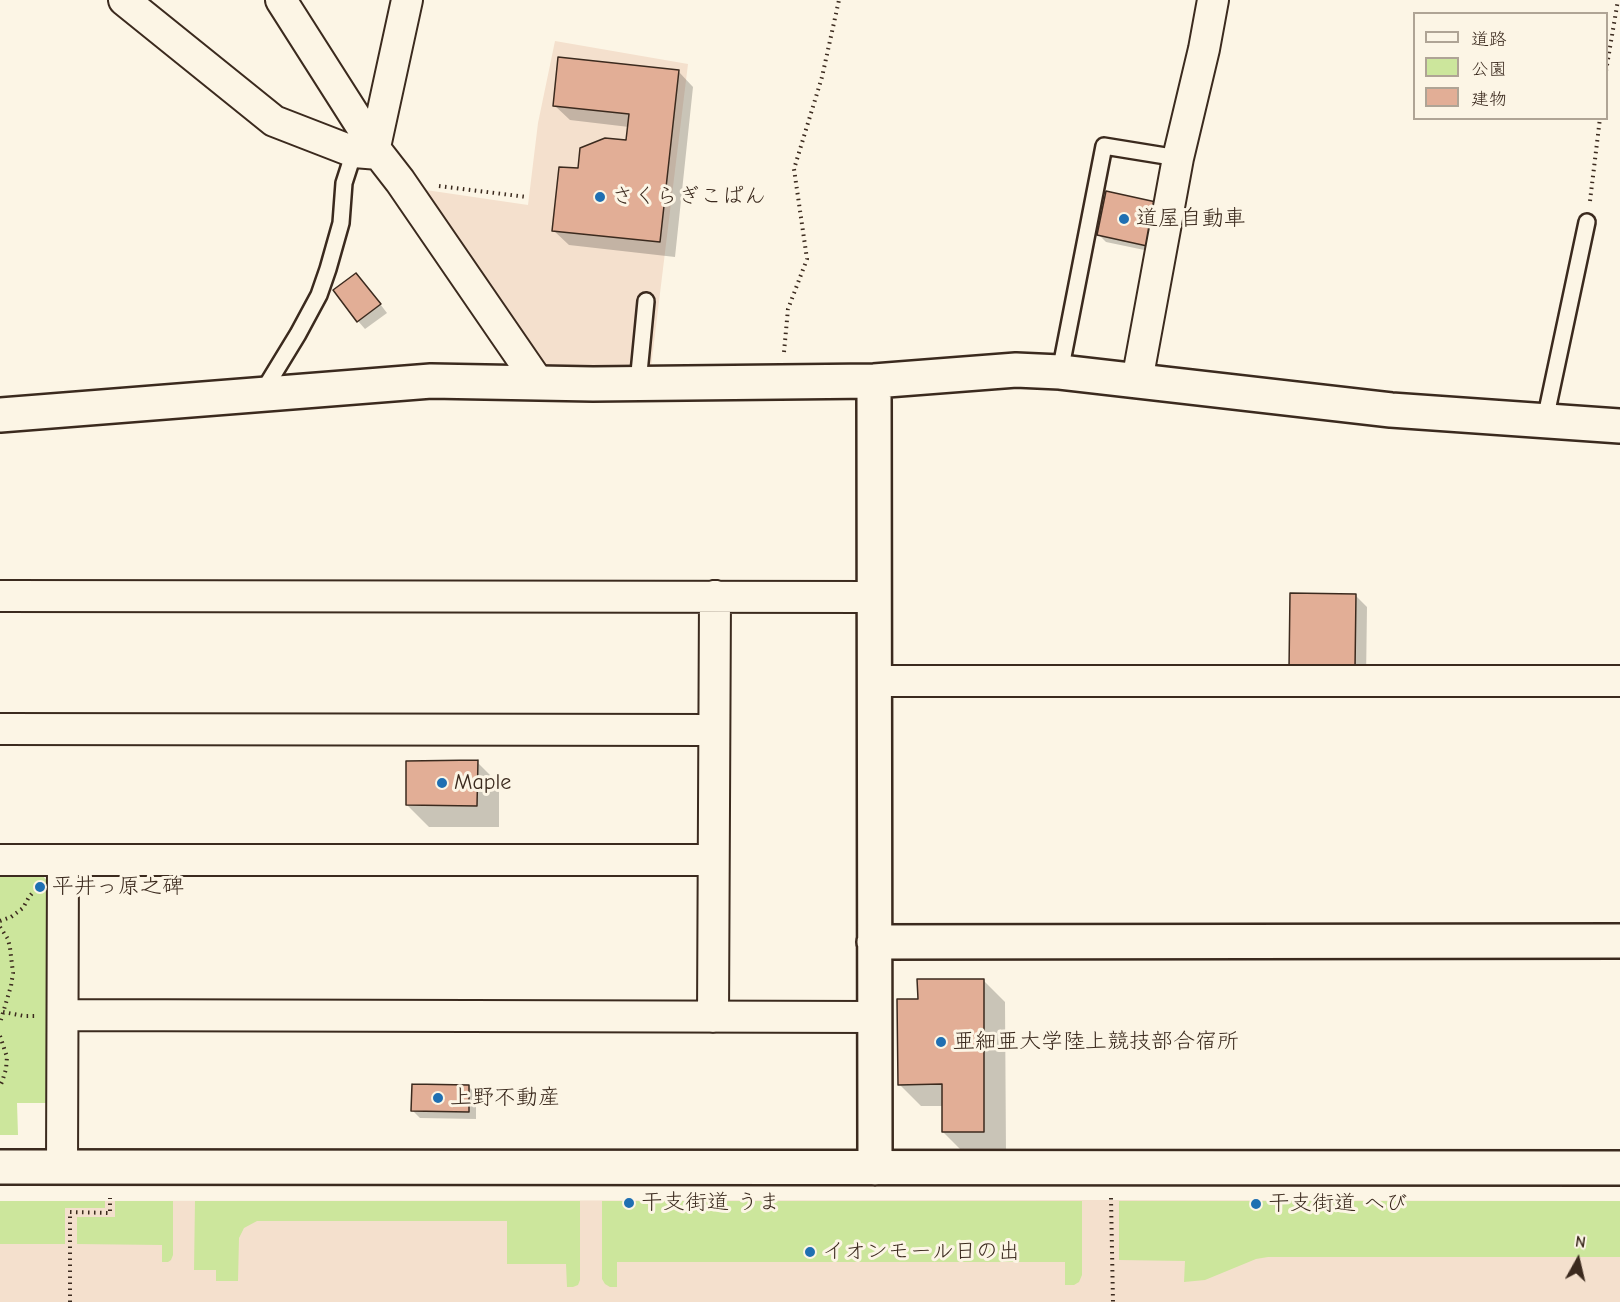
<!DOCTYPE html>
<html>
<head>
<meta charset="utf-8">
<style>
	body { margin:0 }
	#map { position:relative; width:1620px; height:1302px; overflow:hidden; background:#fcf5e5; font-family:"Comic Neue","Klee One",sans-serif }
	canvas { display:block }
	.legend { position:absolute; left:1413px; top:12px; width:195px; height:108px; box-sizing:border-box; background:#fcf5e5; border:2px solid #afa495; margin:0; padding:8px 10px; list-style:none; font-size:18px; color:#3b2a1e }
	.legend li { display:flex; align-items:center; gap:12px; height:30px }
	.legend b { width:30px; border:2px solid #afa495 }
	.north { position:absolute; left:1548px; top:1230px; width:60px; height:60px; -webkit-text-stroke:4px #fcf5e5; paint-order:stroke; rotate:8deg; font-size:16px; font-weight:700; line-height:24px; text-align:center; color:#3b2a1e }
	.north::after { content:''; display:block; margin:auto; width:21px; height:27px; background:#3b2a1e; clip-path:polygon(50% 0,100% 100%,50% 72%,0 100%) }
</style>
</head>
<body>
<div id="map">
<canvas width="1620" height="1302"></canvas>
<ul class="legend">
<li><b style="height:8px;background:#fcf5e5"></b>道路</li>
<li><b style="height:16px;background:#cce69c"></b>公園</li>
<li><b style="height:16px;background:#e2ae96"></b>建物</li>
</ul>
<div class="north">N</div>
</div>
<script>
const c = document.querySelector('canvas').getContext('2d');
c.lineJoin = 'round';
function fillPath(path, color) { c.fillStyle = color; c.fill(path, 'evenodd'); }
const toPath = rows => new Path2D(rows.map(r => 'M' + r).join(''));
function strokePath(path, color, width, dash) { c.strokeStyle = color; c.lineWidth = width; c.lineCap = dash ? 'butt' : 'round'; c.setLineDash(dash || []); c.stroke(path); }
function label(font, color, halo, rows, align = 'center') {
  c.font = font + ' "Comic Neue","Klee One",sans-serif'; c.lineWidth = 6; c.setLineDash([]); c.textBaseline = 'middle'; c.strokeStyle = halo; c.fillStyle = color; for (const [text, x, y, turn = 0] of rows) {
    c.save(); c.translate(x, y); c.rotate((+turn || 0) * Math.PI / 180); c.textAlign = isNaN(turn) ? turn : align; if (halo) c.strokeText(text, 0, 0); c.fillText(text, 0, 0); c.restore();
  }
}
const built = toPath([
	[555,41,688,64,651,367,539,365,419,189,528,205,538,123],
	[1105,1200,1620,1201,1620,1302,0,1302,0,1201]
]);
const green = toPath([
	[0,874,41,874,52,886,50,1103,17,1103,18,1135,0,1135],
	[0,1201,105,1201,105,1208,65,1208,65,1244,0,1244],
	[115,1201,173,1201,173,1255,171,1260,168,1262,162,1262,162,1245,77,1244,77,1217,115,1217],
	[195,1201,580,1201,580,1280,578,1285,573,1287,567,1287,566,1264,507,1264,507,1221,257,1221,244,1228,239,1238,238,1281,216,1281,216,1270,194,1270],
	[602,1201,1082,1201,1082,1275,1079,1282,1074,1285,1065,1285,1065,1262,617,1262,617,1287,610,1287,605,1284,602,1279],
	[1119,1201,1620,1201,1620,1257,1268,1257,1256,1259,1205,1280,1184,1282,1185,1261,1119,1260]
]);
const shadow = toPath([
	[678,71,693,87,675,257,569,245,553,230,579,170,627,141,629,127,570,120,554,105],
	[1107,193,1154,252,1106,242,1098,234],
	[364,283,387,313,365,329,358,321],
	[1292,595,1356,596,1367,607,1366,680],
	[477,762,499,784,499,827,429,827,407,805],
	[983,980,1005,1002,1006,1154,965,1154,943,1132,943,1106,921,1106,899,1084,919,1000],
	[468,1086,476,1094,476,1119,420,1118,413,1111]
]);
const building = toPath([
	[558,57,679,70,660,242,552,231,559,167,578,168,580,148,605,138,626,140,629,114,553,106,558,57],
	[1106,191,1156,202,1147,246,1097,235,1106,191],
	[356,273,381,304,357,322,333,290,356,273],
	[1290,593,1356,594,1355,669,1289,669,1290,593],
	[478,760,477,806,406,805,406,761,478,760],
	[917,979,984,979,984,1132,942,1132,942,1084,898,1085,897,999,918,999,917,979],
	[412,1084,469,1085,469,1112,411,1111,412,1084]
]);
const path = toPath([
	[1606,71,1618,0],
	[439,186,527,197],
	[1590,201,1600,118],
	[784,352,788,309,807,259,794,169,822,77,839,0],
	[0,921,11,917,23,908,29,897,34,891],
	[0,927,8,939,10,948,13,973,11,986,0,1023],
	[3,1012,24,1016,35,1016],
	[0,1036,7,1057,6,1069,2,1082,0,1086],
	[1111,1198,1113,1302],
	[70,1302,70,1212,110,1213,110,1198]
]);
const service = toPath([
	[1060,372,1104,146,1178,158],
	[638,383,646,301],
	[262,393,298,334,319,295,328,269,341,223,344,183,354,152],
	[1545,420,1587,222]
]);
const minor = toPath([
	[124,0,274,121,354,152,379,154],
	[281,0,379,154,400,181,538,382],
	[375,147,407,0],
	[1137,381,1178,158,1204,49,1213,0],
	[0,596,874,597],
	[874,681,1620,681],
	[0,729,714,730],
	[0,860,713,860],
	[63,1015,874,1017],
	[713,1017,715,596],
	[62,1167,63,860]
]);
const tertiary = toPath([
	[874,381,875,1168],
	[0,415,431,381,593,384,874,381,1016,370,1060,372,1391,410,1620,426],
	[874,942,1620,941],
	[0,1167,1620,1168]
]);
const markers = [
	[600,197,6,"#1f6fb2"],
	[1124,219,6,"#1f6fb2"],
	[442,783,6,"#1f6fb2"],
	[40,887,6,"#1f6fb2"],
	[941,1042,6,"#1f6fb2"],
	[438,1098,6,"#1f6fb2"],
	[629,1203,6,"#1f6fb2"],
	[1256,1204,6,"#1f6fb2"],
	[810,1252,6,"#1f6fb2"]
];
const poiNames = [
	["さくらぎこぱん",612,197],
	["道屋自動車",1136,219],
	["Maple",454,783],
	["平井っ原之碑",52,887],
	["亜細亜大学陸上競技部合宿所",953,1042],
	["上野不動産",450,1098],
	["干支街道 うま",641,1203],
	["干支街道 へび",1268,1204],
	["イオンモール日の出",822,1252]
];
fillPath(built, '#f4e0cd');
fillPath(green, '#cce69c');
fillPath(shadow, '#0003');
fillPath(building, '#e2ae96');
strokePath(building, '#3b2a1e', 1.5);
strokePath(service, '#3b2a1e', 20);
strokePath(minor, '#3b2a1e', 34);
strokePath(tertiary, '#3b2a1e', 38);
strokePath(path, '#3b2a1e', 4, [1.5, 4.5]);
strokePath(service, '#fcf5e5', 15);
strokePath(minor, '#fcf5e5', 30);
strokePath(tertiary, '#fcf5e5', 33);
for (const [x, y, r, color] of markers) { const dot = new Path2D(); dot.arc(x, y, r, 0, 2 * Math.PI); c.fillStyle = color; c.fill(dot); strokePath(dot, '#fcf5e5', 2); }
label('22px', '#3b2a1e', '#fcf5e5', poiNames, 'left');
</script>
</body>
</html>
